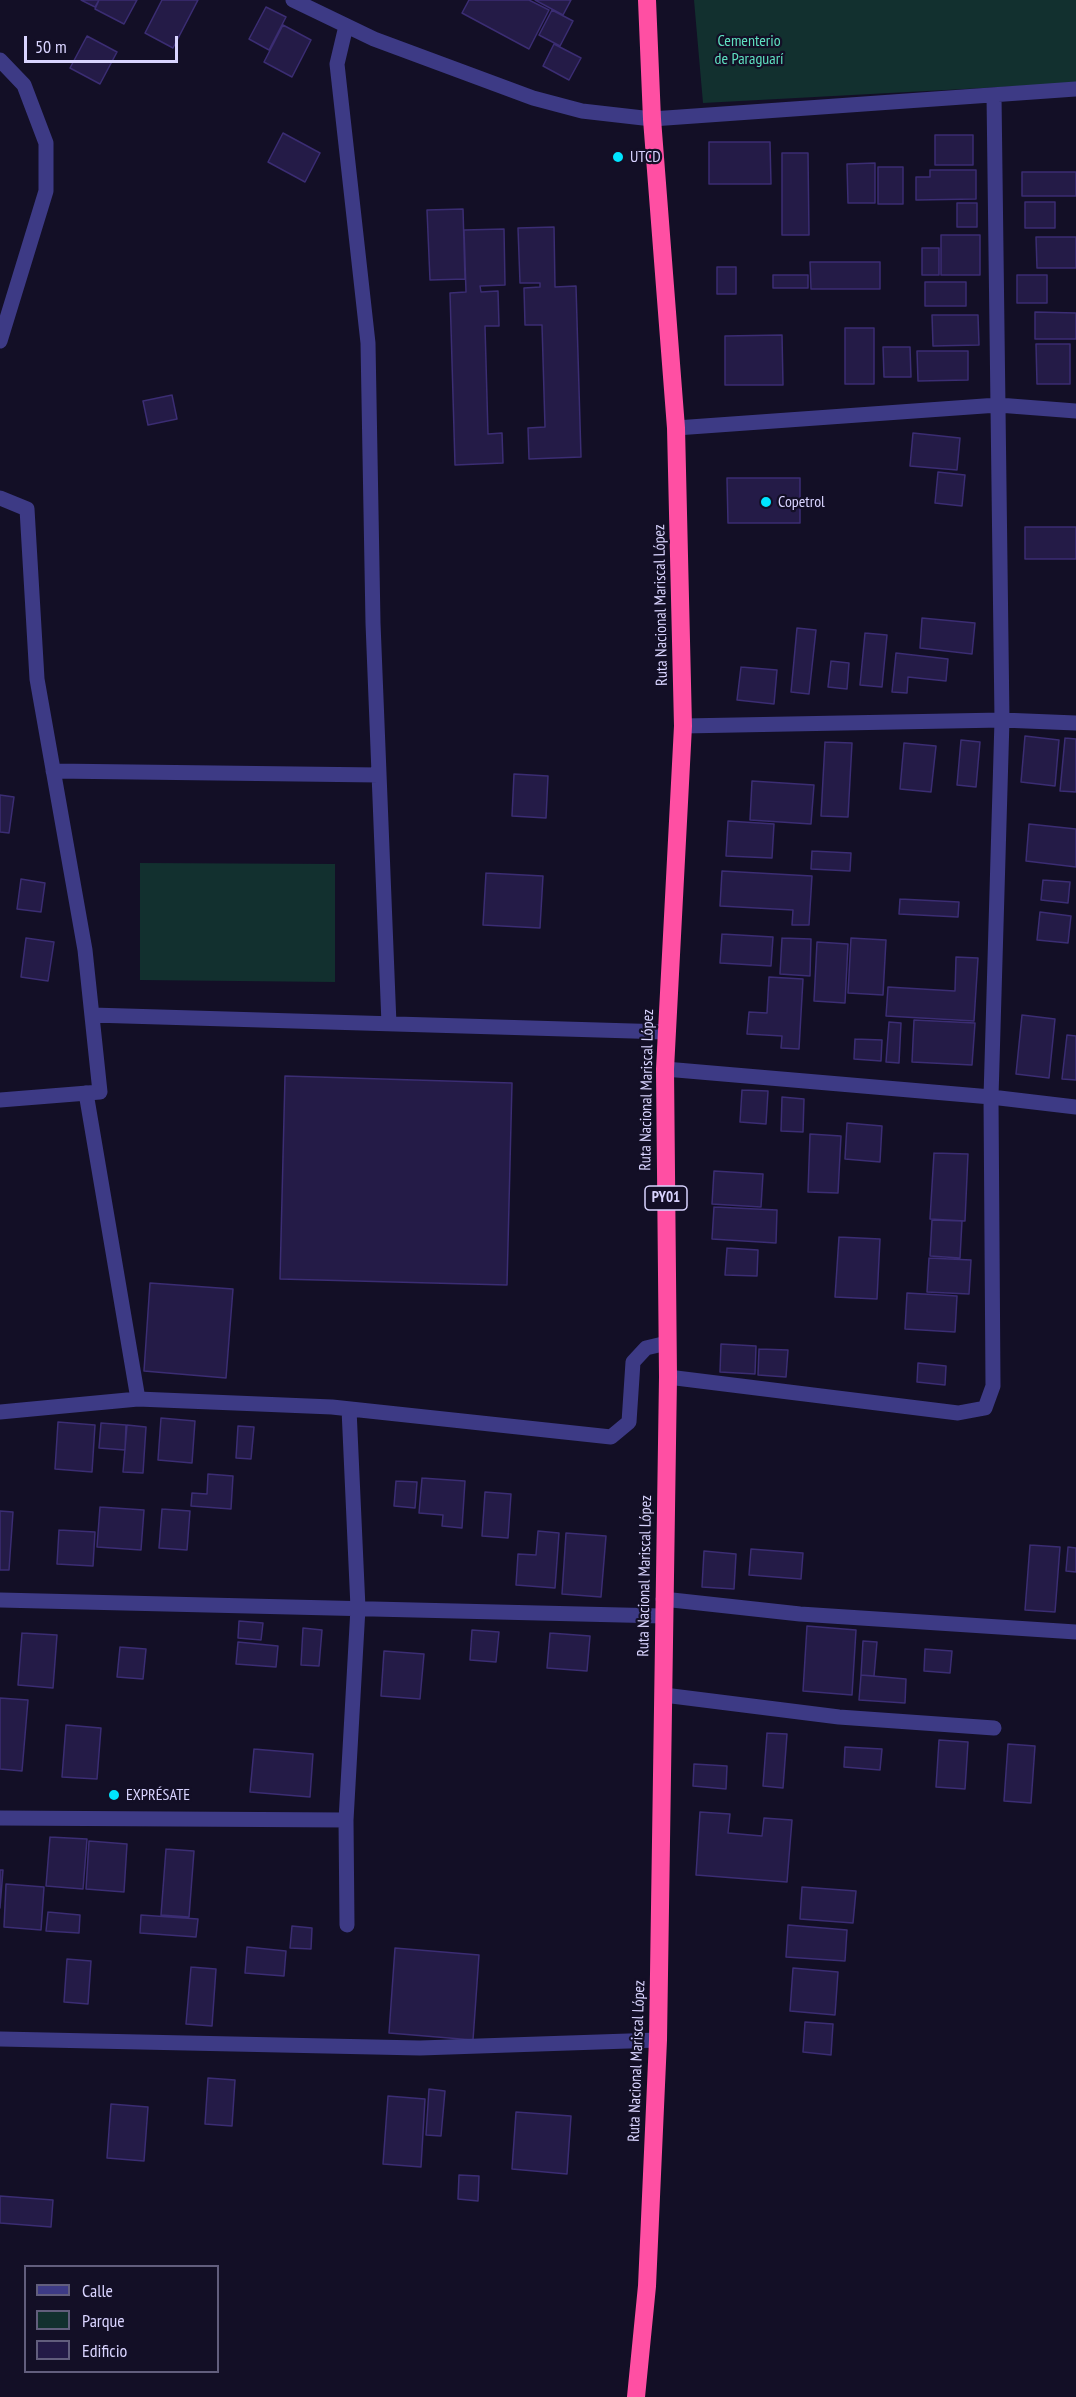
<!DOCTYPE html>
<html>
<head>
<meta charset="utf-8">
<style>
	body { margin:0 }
	#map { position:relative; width:1076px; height:2397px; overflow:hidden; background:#130f26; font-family:"PT Sans Narrow",sans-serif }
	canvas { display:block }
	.legend { position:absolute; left:24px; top:2265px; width:195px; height:108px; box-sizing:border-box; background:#130f26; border:2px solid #625e7d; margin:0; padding:8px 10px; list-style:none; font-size:18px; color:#d9d4ff }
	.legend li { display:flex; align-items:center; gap:12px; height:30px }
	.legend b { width:30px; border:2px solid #625e7d }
	.scale { position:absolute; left:24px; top:36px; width:154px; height:27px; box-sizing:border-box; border:3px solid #d9d4ff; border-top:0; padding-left:8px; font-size:18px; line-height:21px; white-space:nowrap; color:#d9d4ff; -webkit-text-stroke:4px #130f26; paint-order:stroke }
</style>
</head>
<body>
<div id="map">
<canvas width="1076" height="2397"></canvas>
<ul class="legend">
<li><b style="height:8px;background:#3d3a85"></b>Calle</li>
<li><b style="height:16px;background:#12302f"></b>Parque</li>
<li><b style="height:16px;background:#241b47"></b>Edificio</li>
</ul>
<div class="scale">50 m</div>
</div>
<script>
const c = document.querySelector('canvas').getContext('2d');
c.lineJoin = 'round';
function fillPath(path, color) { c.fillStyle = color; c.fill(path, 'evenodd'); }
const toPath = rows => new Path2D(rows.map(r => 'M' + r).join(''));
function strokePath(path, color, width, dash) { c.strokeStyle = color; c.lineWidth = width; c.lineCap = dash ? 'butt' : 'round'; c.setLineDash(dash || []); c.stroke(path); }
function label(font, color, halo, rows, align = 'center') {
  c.font = font + ' "PT Sans Narrow",sans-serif'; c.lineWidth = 4.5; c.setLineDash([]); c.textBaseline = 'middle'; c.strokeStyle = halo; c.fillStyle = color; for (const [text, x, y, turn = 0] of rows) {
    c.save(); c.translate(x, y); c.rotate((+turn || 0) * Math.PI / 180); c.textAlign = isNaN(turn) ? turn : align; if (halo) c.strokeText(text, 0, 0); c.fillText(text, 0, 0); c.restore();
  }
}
const green = toPath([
	[694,0,1076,0,1076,83,703,103],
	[140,863,335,864,335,982,140,980]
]);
const building = toPath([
	[81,0,99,0,95,7,81,0],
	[99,0,137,0,124,24,95,9,99,0],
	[162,0,198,0,173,48,145,33,162,0],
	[469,0,529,0,549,10,529,49,462,13,469,0],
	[535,0,571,0,563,15,535,0],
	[266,7,286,17,269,50,249,39,266,7],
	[552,10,573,21,560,46,539,35,552,10],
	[283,25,311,40,292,77,264,62,283,25],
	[87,36,117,52,100,84,70,68,87,36],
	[554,44,581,58,569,80,543,66,554,44],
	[283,133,320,153,305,182,268,162,283,133],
	[935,135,973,135,973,165,935,165,935,135],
	[709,142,770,142,771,184,709,184,709,142],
	[782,153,808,153,809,235,782,235,782,153],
	[875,163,875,203,848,203,847,164,875,163],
	[878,167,903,167,903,204,878,204,878,167],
	[930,170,976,170,976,199,916,200,916,177,930,177,930,170],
	[1022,172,1076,172,1076,196,1022,196,1022,172],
	[1025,202,1055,202,1055,228,1025,228,1025,202],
	[957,203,977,203,977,227,957,227,957,203],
	[463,209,465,279,430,280,427,210,463,209],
	[554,227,555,287,576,286,581,457,529,459,528,428,545,427,542,325,525,325,524,288,540,287,540,283,520,283,518,228,554,227],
	[504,229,505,285,480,286,481,292,498,291,499,326,485,326,488,434,502,433,503,463,455,465,450,293,466,292,464,230,504,229],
	[941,235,980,235,980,275,941,275,941,235],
	[1036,237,1076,237,1076,268,1037,268,1036,237],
	[922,248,939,248,939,275,922,275,922,248],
	[810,262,880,262,880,289,811,289,810,262],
	[717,267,736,267,736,294,717,294,717,267],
	[773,275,808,275,808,288,773,288,773,275],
	[1017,275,1047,275,1047,303,1017,303,1017,275],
	[925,282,966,282,966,306,925,306,925,282],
	[1035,312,1076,313,1076,339,1035,339,1035,312],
	[932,315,978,315,979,345,933,346,932,315],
	[845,328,874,328,874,384,845,384,845,328],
	[782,335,783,385,725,385,725,336,782,335],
	[1036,344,1070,344,1070,384,1037,384,1036,344],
	[883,347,910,347,911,377,884,377,883,347],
	[917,351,968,351,968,380,918,381,917,351],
	[172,395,177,419,148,425,143,401,172,395],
	[913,433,960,438,957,470,910,466,913,433],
	[938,472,965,475,962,506,935,503,938,472],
	[727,478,800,478,800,523,728,523,727,478],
	[1025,527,1076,527,1076,559,1025,559,1025,527],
	[922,618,975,623,972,654,920,648,922,618],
	[797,628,816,630,809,694,791,692,797,628],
	[865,633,887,635,882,687,860,685,865,633],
	[896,653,948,659,946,681,908,677,907,693,892,692,896,653],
	[831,661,849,663,847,689,828,687,831,661],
	[741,667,777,670,774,704,737,700,741,667],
	[1025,736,1059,740,1055,786,1021,782,1025,736],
	[1065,738,1076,739,1076,792,1060,791,1065,738],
	[961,740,980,742,976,787,957,785,961,740],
	[825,742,852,743,848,817,821,816,825,742],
	[904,743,936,746,931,792,900,789,904,743],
	[514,774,548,776,546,818,512,816,514,774],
	[752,781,814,785,811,824,750,820,752,781],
	[0,795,14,797,9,833,0,832,0,795],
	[728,821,774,824,772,858,726,856,728,821],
	[1029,824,1076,829,1076,867,1026,861,1029,824],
	[812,851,851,853,850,871,811,869,812,851],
	[722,871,812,876,809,925,792,925,793,910,720,906,722,871],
	[486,873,543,876,540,928,483,925,486,873],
	[21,879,45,883,41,912,17,909,21,879],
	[1043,880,1070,882,1068,903,1041,900,1043,880],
	[900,899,959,902,958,917,899,914,900,899],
	[1040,912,1071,916,1068,943,1037,940,1040,912],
	[722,934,773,937,771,966,720,963,722,934],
	[26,938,54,942,48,981,21,977,26,938],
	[782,938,811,939,810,976,780,974,782,938],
	[851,938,886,940,883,995,848,993,851,938],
	[817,942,848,944,845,1003,814,1001,817,942],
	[956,957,978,958,974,1021,886,1016,888,987,955,991,956,957],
	[769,977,803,979,799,1049,781,1048,782,1036,747,1034,749,1012,767,1013,769,977],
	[1022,1015,1055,1019,1049,1078,1016,1074,1022,1015],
	[914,1020,975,1023,972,1065,912,1062,914,1020],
	[889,1022,901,1023,899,1063,886,1062,889,1022],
	[1067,1035,1076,1036,1076,1080,1062,1079,1067,1035],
	[855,1039,882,1040,881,1061,854,1059,855,1039],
	[285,1076,512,1083,507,1285,280,1279,285,1076],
	[742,1090,768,1091,766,1124,740,1122,742,1090],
	[782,1097,804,1099,803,1132,781,1131,782,1097],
	[847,1123,882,1126,880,1162,845,1159,847,1123],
	[810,1134,841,1136,838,1193,808,1192,810,1134],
	[934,1153,968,1154,965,1221,930,1219,934,1153],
	[714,1171,763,1174,761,1207,712,1204,714,1171],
	[714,1207,777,1210,776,1243,712,1239,714,1207],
	[932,1220,962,1221,960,1258,930,1256,932,1220],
	[839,1237,880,1239,877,1299,835,1297,839,1237],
	[727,1248,758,1250,757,1276,725,1275,727,1248],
	[929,1258,971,1260,969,1294,927,1292,929,1258],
	[150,1283,233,1289,226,1378,144,1371,150,1283],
	[907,1293,957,1296,955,1332,905,1329,907,1293],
	[721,1344,756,1346,755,1374,720,1372,721,1344],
	[759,1349,788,1350,786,1377,758,1375,759,1349],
	[918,1363,946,1366,945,1385,917,1382,918,1363],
	[161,1418,195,1421,192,1463,158,1460,161,1418],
	[58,1422,95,1425,92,1472,55,1469,58,1422],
	[101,1423,126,1425,125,1450,99,1448,101,1423],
	[127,1425,146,1427,143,1473,123,1472,127,1425],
	[238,1426,254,1427,251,1459,236,1458,238,1426],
	[208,1474,233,1476,231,1509,191,1506,192,1493,207,1494,208,1474],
	[422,1478,465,1481,462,1528,442,1526,443,1515,419,1513,422,1478],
	[396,1481,417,1482,415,1508,394,1506,396,1481],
	[485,1492,511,1494,508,1538,482,1536,485,1492],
	[100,1507,144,1510,141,1550,97,1547,100,1507],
	[162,1509,190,1511,187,1550,159,1548,162,1509],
	[0,1511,13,1512,9,1570,0,1570,0,1511],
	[59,1530,95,1532,93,1566,57,1564,59,1530],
	[538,1531,559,1533,555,1588,516,1585,518,1554,536,1555,538,1531],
	[566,1533,606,1536,601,1597,562,1594,566,1533],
	[1030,1545,1060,1547,1055,1612,1025,1610,1030,1545],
	[1068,1547,1076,1548,1076,1572,1066,1571,1068,1547],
	[751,1549,803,1553,801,1579,749,1575,751,1549],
	[704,1551,736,1554,734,1589,702,1587,704,1551],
	[239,1621,263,1623,261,1640,238,1638,239,1621],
	[807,1626,856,1630,852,1695,803,1691,807,1626],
	[303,1628,322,1630,319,1666,301,1665,303,1628],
	[472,1630,499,1632,496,1662,470,1660,472,1630],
	[22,1633,57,1635,53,1688,18,1685,22,1633],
	[550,1633,590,1636,587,1671,547,1668,550,1633],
	[863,1641,877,1642,874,1676,861,1675,863,1641],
	[238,1642,278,1646,276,1667,236,1664,238,1642],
	[120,1647,146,1649,143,1679,117,1677,120,1647],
	[925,1649,952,1651,950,1673,924,1671,925,1649],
	[384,1651,424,1654,420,1699,381,1696,384,1651],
	[861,1675,906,1679,905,1703,859,1700,861,1675],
	[0,1698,28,1700,22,1771,0,1769,0,1698],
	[66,1725,101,1728,97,1779,62,1777,66,1725],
	[767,1733,787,1734,783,1788,763,1786,767,1733],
	[939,1740,968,1742,965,1789,936,1787,939,1740],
	[1008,1744,1035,1746,1031,1803,1004,1801,1008,1744],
	[845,1747,882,1749,880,1770,844,1767,845,1747],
	[254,1749,313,1754,310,1797,250,1792,254,1749],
	[694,1764,727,1766,726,1789,693,1786,694,1764],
	[700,1812,730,1814,728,1833,762,1836,764,1818,792,1820,787,1882,696,1875,700,1812],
	[50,1837,87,1839,83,1889,46,1886,50,1837],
	[89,1841,127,1844,124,1892,86,1889,89,1841],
	[166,1849,194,1851,189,1917,161,1915,166,1849],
	[0,1870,3,1870,0,1908,0,1870],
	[6,1884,44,1887,41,1930,4,1927,6,1884],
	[802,1887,856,1891,853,1923,800,1919,802,1887],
	[48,1912,80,1915,79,1933,46,1931,48,1912],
	[141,1915,198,1919,196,1937,140,1933,141,1915],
	[788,1925,847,1930,845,1961,786,1957,788,1925],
	[292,1926,312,1928,311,1949,290,1948,292,1926],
	[247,1947,286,1951,284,1976,245,1973,247,1947],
	[395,1948,479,1955,473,2040,389,2033,395,1948],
	[67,1959,91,1961,88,2004,64,2002,67,1959],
	[191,1967,216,1969,212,2026,186,2024,191,1967],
	[793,1968,838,1972,835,2015,790,2011,793,1968],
	[805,2022,833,2024,831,2055,803,2052,805,2022],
	[208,2078,235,2080,232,2126,205,2124,208,2078],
	[429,2089,445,2091,441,2136,426,2135,429,2089],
	[388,2096,425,2099,421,2167,383,2164,388,2096],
	[111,2104,148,2107,144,2161,107,2158,111,2104],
	[516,2112,571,2116,567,2174,512,2169,516,2112],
	[459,2175,479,2176,478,2201,458,2199,459,2175],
	[0,2196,53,2200,51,2227,0,2223,0,2196]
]);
const street = toPath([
	[293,0,374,39,533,98,582,111,652,119,1076,89],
	[346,26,337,64,368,343,373,623,389,1024],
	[0,60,24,85,46,143,46,191,0,341],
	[676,428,998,405,1076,411],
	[0,498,27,509,37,679,85,950,100,1092,0,1100],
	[683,726,1002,720,1076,723],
	[53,771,379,775],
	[92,1015,666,1032],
	[665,1069,991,1097,1076,1107],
	[86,1093,138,1399],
	[668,1377,958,1413,985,1408,993,1386,991,1097,1002,720,994,95],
	[0,1412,138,1399,332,1407,611,1437,629,1422,633,1362,646,1348,667,1343],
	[663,1599,800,1614,1076,1632],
	[0,1600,663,1616],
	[664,1695,839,1717,994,1728],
	[0,1818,346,1820],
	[347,1925,346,1820,358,1608,349,1409],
	[0,2039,420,2048,658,2040]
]);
const highway = toPath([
	[636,2397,647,2286,658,2040,668,1377,665,1069,683,726,676,428,652,119,647,0]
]);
const markers = [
	[618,157,6,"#00e5ff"],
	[766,502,6,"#00e5ff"],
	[114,1795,6,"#00e5ff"]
];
const shields = [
	[666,1198,42]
];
const shieldNames = [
	["PY01",666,1198]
];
const parkNames = [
	["Cementerio",749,41],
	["de Paraguarí",749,59]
];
const poiNames = [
	["UTCD",630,157],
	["Copetrol",778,502],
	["EXPRÉSATE",126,1795]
];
const streetNames = [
	["Ruta Nacional Mariscal López",661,605,-91],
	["Ruta Nacional Mariscal López",647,1090,-89],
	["Ruta Nacional Mariscal López",645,1576,-89],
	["Ruta Nacional Mariscal López",637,2061,-88]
];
fillPath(green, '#12302f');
fillPath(building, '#241b47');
strokePath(building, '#3b2d73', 1.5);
strokePath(street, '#3d3a85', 15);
strokePath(highway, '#ff4fa3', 18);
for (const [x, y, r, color] of markers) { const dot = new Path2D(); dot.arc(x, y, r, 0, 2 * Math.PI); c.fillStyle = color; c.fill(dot); strokePath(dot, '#130f26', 2); }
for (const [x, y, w] of shields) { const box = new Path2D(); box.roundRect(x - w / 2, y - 12, w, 24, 4.5); c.fillStyle = '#130f26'; c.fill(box); strokePath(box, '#d9d4ff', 1.5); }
label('bold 15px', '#d9d4ff', null, shieldNames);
label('16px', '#5fe0c0', '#130f26', parkNames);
label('16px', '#d9d4ff', '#130f26', poiNames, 'left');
label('16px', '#d9d4ff', '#130f26', streetNames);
</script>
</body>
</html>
